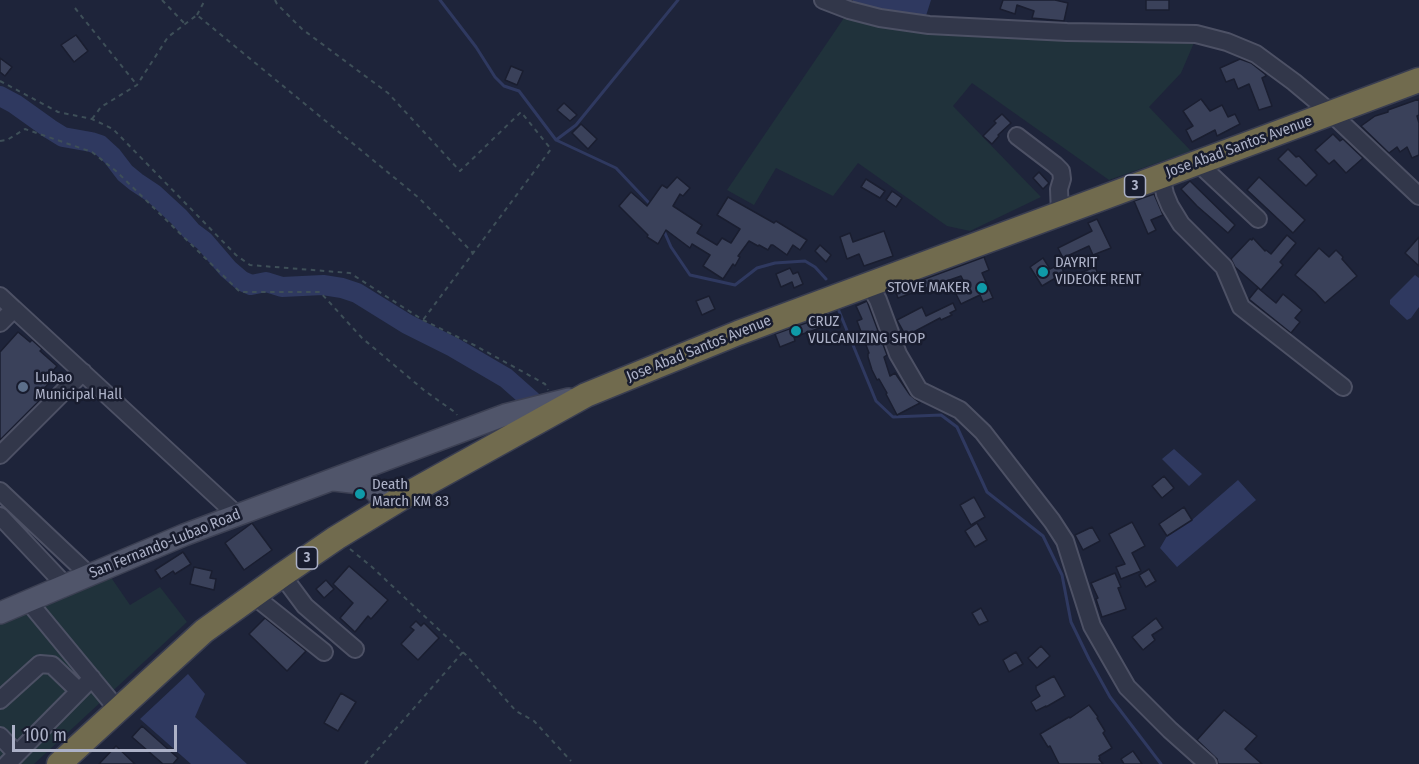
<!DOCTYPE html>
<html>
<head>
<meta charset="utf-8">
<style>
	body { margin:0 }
	#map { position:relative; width:1419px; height:764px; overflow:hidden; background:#1e243a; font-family:"Fira Sans Condensed",sans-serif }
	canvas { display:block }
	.scale { position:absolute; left:12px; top:725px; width:165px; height:27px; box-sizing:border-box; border:3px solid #acb1c7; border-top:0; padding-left:8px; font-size:18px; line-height:21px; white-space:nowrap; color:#acb1c7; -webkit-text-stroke:4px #181c2e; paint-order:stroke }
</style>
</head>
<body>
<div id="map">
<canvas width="1419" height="764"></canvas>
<div class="scale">100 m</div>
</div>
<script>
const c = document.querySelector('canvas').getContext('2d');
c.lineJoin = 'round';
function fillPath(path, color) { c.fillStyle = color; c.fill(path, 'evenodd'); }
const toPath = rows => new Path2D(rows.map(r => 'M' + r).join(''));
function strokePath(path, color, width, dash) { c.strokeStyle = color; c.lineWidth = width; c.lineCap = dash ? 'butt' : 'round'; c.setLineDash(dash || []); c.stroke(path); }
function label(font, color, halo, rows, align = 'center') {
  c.font = font + ' "Fira Sans Condensed",sans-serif'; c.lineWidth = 5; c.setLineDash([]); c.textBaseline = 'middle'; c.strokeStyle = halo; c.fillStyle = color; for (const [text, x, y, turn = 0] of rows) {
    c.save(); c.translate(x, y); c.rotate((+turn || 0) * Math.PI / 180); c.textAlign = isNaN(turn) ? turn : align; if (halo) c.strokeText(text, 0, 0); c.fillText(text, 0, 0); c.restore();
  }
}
const green = toPath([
	[846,15,1196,38,1181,73,1149,107,1191,151,1109,180,972,83,953,106,1041,197,970,231,947,226,858,163,833,196,776,168,754,205,727,190],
	[110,576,130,605,160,587,187,622,34,764,0,764,0,623]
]);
const water = toPath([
	[853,0,931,0,925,19,851,8],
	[1415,275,1419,278,1419,307,1411,318,1407,320,1390,304,1390,300],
	[1174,449,1202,474,1189,486,1162,459],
	[1238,480,1256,500,1177,567,1160,548,1167,536,1192,520],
	[188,674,205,694,195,717,247,764,191,764,140,719]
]);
const stream = toPath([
	[440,0,476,47,495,77,504,86,519,91,556,140,616,168,650,204],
	[556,140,576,125,678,0],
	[664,231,671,247,690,275,735,285,757,268,775,263,805,261,815,267,826,279],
	[839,311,876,401,893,417,941,415,957,427,987,492,1043,536,1062,575,1071,622,1089,659,1110,697,1161,764]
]);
const river = toPath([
	[0,96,15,104,50,129,63,137,91,142,100,145,112,156,125,173,136,182,154,194,179,217,192,232,204,241,228,269,242,281,251,285,266,282,282,287,323,285,342,288,357,293,407,324,453,347,506,378,532,401]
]);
const building = toPath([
	[1003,0,1055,0,1068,3,1064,21,1032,18,1034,11,1017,5,1015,14,1000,9,1003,0],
	[1146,0,1169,0,1169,10,1146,10,1146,0],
	[76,35,88,51,74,62,61,45,76,35],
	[0,58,12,67,5,76,0,72,0,58],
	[1240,59,1251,63,1265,74,1266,76,1262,78,1272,106,1259,110,1249,84,1238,89,1234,79,1226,82,1220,68,1240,59],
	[511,66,523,71,517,85,505,80,511,66],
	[1201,99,1210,111,1222,105,1228,117,1235,114,1240,124,1217,136,1215,130,1192,142,1186,130,1193,126,1183,111,1201,99],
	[1419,99,1419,115,1417,116,1419,123,1419,155,1412,158,1407,147,1400,152,1397,147,1389,153,1361,126,1375,116,1388,112,1388,110,1419,99],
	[564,103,577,115,570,121,557,110,564,103],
	[1002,114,1011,123,998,135,999,136,992,144,983,136,996,123,994,121,1002,114],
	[581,124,597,139,588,149,572,133,581,124],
	[1333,134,1340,141,1343,139,1363,158,1346,173,1334,160,1329,164,1315,150,1333,134],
	[1288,149,1296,157,1299,156,1317,175,1306,186,1278,159,1288,149],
	[1039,172,1049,183,1043,189,1033,178,1039,172],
	[677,177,690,188,683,196,680,194,673,206,702,225,697,233,717,245,722,238,731,243,740,229,717,215,728,197,774,223,776,221,807,240,800,250,793,245,787,255,773,245,771,245,768,250,759,245,758,246,749,241,738,256,740,257,735,266,733,264,723,279,703,266,710,255,692,244,690,248,666,230,658,244,647,237,648,235,619,206,631,192,647,206,662,185,667,188,677,177],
	[1259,177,1305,220,1293,233,1247,190,1259,177],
	[866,179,885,191,880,198,861,187,866,179],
	[1190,181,1235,225,1228,233,1197,206,1181,189,1190,181],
	[892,191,902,198,896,207,886,200,892,191],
	[1154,194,1163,215,1151,220,1156,230,1148,234,1134,201,1154,194],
	[1097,219,1111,248,1093,255,1089,246,1063,258,1058,248,1092,231,1088,223,1097,219],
	[884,231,893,256,864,266,859,254,847,259,840,237,850,233,853,242,884,231],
	[1287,235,1296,243,1280,262,1283,265,1261,290,1235,267,1231,259,1250,239,1252,240,1253,238,1265,251,1266,250,1271,254,1287,235],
	[1419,237,1419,266,1405,253,1419,237],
	[820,245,831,255,826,262,815,251,820,245],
	[1319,248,1329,257,1336,250,1343,257,1342,259,1357,276,1325,303,1315,292,1295,275,1319,248],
	[984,257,989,270,982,273,993,298,983,302,980,295,961,304,954,290,965,284,961,276,898,298,895,290,984,257],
	[1043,258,1050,269,1060,264,1064,273,1042,286,1030,267,1043,258],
	[1095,267,1098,274,1093,276,1094,278,1082,283,1081,281,1074,284,1070,277,1095,267],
	[790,268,793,274,798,272,803,284,794,288,792,282,781,287,776,274,790,268],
	[1258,288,1276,303,1283,294,1302,310,1295,318,1300,322,1291,333,1250,300,1249,299,1258,288],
	[709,296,715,309,702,315,696,301,709,296],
	[867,301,887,355,884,357,890,376,895,373,910,395,920,403,897,415,886,394,887,393,879,379,877,380,872,370,868,357,868,354,869,353,857,321,862,319,856,306,867,301],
	[953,303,956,310,950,313,952,315,941,320,940,318,906,336,897,320,922,307,926,316,953,303],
	[817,319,820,328,794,337,795,341,780,347,775,334,817,319],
	[18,332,30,342,32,340,42,349,40,351,57,366,44,381,48,384,43,390,47,393,0,440,0,352,18,332],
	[1164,476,1174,488,1162,498,1152,486,1164,476],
	[974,497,985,517,971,525,960,505,974,497],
	[1184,507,1192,520,1167,536,1159,524,1184,507],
	[1132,522,1145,546,1132,553,1141,571,1121,579,1116,567,1125,564,1109,534,1132,522],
	[252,523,272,550,244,570,225,543,252,523],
	[977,523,987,540,975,547,965,531,977,523],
	[1092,527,1100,541,1083,550,1075,535,1092,527],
	[183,552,191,564,175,574,173,571,161,579,155,570,183,552],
	[349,566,388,600,371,619,368,616,355,632,340,618,353,603,333,584,349,566],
	[194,567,212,571,210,578,216,579,214,590,190,584,194,567],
	[1149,569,1156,581,1146,587,1139,575,1149,569],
	[1115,573,1121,587,1118,588,1126,609,1102,617,1096,599,1098,598,1091,583,1115,573],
	[326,580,334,589,324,598,316,589,326,580],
	[981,608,988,621,979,625,972,613,981,608],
	[265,618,306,651,287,671,249,634,265,618],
	[1156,618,1163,628,1152,635,1155,640,1143,650,1132,637,1156,618],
	[416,621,421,626,424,623,439,638,418,660,401,644,414,630,410,627,416,621],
	[1041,646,1050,656,1037,668,1028,658,1041,646],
	[1016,652,1023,664,1009,672,1003,660,1016,652],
	[1054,676,1065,696,1046,707,1046,706,1036,711,1031,702,1040,696,1036,689,1036,686,1054,676],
	[341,693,356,702,338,731,324,723,341,693],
	[1089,705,1098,717,1097,718,1105,731,1103,733,1112,748,1099,756,1100,758,1099,759,1103,764,1059,764,1050,746,1048,747,1040,734,1069,717,1070,718,1089,705],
	[1224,710,1257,736,1245,749,1262,764,1218,764,1217,759,1197,740,1224,710],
	[142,726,178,758,173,764,163,764,132,737,142,726],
	[116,746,135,764,99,764,116,746],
	[1133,751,1142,764,1124,764,1121,759,1133,751]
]);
const path = toPath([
	[162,0,185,24],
	[275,0,277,4,302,29,388,93,460,171,521,112,551,149,423,320],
	[75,8,137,85],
	[197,15,205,0],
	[0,81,58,112,92,119,113,129,236,255,250,265,350,273,423,320,474,345,545,384,548,390],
	[92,119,101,107,137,85,168,37,197,15,419,198,473,253],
	[0,141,7,140,25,129,92,152,116,171,240,292,320,292,362,338,425,391,456,413,457,415],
	[350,549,372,567,466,655,516,711,534,721,571,761],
	[365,764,463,652]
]);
const minor = toPath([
	[823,0,849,10,880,18,929,25,1067,32,1196,34,1227,42,1256,54,1294,82,1331,113,1419,196],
	[1017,136,1055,165,1061,171,1062,179,1059,189,1060,214],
	[1198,163,1258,219],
	[1161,176,1165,194,1170,206,1181,224,1224,267,1241,307,1343,387],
	[869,284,878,300,898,354,919,390,960,410,983,432,1052,521,1065,541,1092,626,1127,687,1170,730,1208,764],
	[0,296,14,309],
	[0,323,14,309,237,515],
	[0,455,83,372],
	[0,491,89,575],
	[0,516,65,585],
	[282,575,305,606,355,649],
	[254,596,324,652],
	[28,601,118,710],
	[0,700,40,664,52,665,79,691],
	[0,736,17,754],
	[7,764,92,678]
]);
const major = toPath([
	[334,480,360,483,370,486,378,494,385,508],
	[0,613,184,535,505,415,569,399]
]);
const highway = toPath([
	[59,764,204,631,282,575,336,538,413,491,586,395,738,333,1256,141,1419,80]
]);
const markers = [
	[1043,272,6,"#0f9aa8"],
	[982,288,6,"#0f9aa8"],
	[796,331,6,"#0f9aa8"],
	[23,387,6,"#5c6f8a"],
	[360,494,6,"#0f9aa8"]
];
const shields = [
	[1135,186,21],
	[307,558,21]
];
const shieldNames = [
	["3",1135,186],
	["3",307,558]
];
const streetNames = [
	["Jose Abad Santos Avenue",1239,147,-20],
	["Jose Abad Santos Avenue",699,349,-22],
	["San Fernando-Lubao Road",165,544,-22]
];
const poiNames = [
	["DAYRIT",1055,263],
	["VIDEOKE RENT",1055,280],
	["STOVE MAKER",970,288,"right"],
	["CRUZ",808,322],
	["VULCANIZING SHOP",808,339],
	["Lubao",35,378],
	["Municipal Hall",35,395],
	["Death",372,485],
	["March KM 83",372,502]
];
fillPath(green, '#20323b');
fillPath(water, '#2f3960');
strokePath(stream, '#2f3960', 3);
strokePath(river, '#2f3960', 20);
fillPath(building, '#3a415a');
strokePath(building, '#1a1e30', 1.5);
strokePath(minor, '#4d5165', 20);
strokePath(major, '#3c4053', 24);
strokePath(highway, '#3a3e51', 27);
strokePath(path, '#3e4f58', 2, [4.5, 4.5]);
strokePath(minor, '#32374a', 16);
strokePath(major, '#50556a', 21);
strokePath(highway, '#716b4e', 24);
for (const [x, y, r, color] of markers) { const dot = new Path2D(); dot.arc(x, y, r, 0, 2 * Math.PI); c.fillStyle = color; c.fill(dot); strokePath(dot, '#181c2e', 2); }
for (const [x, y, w] of shields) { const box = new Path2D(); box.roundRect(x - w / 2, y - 11, w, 22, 4.5); c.fillStyle = '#181c2e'; c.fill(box); strokePath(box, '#acb1c7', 1.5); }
label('bold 14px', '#acb1c7', null, shieldNames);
label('15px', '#acb1c7', '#181c2e', streetNames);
label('15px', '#acb1c7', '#181c2e', poiNames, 'left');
</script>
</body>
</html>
